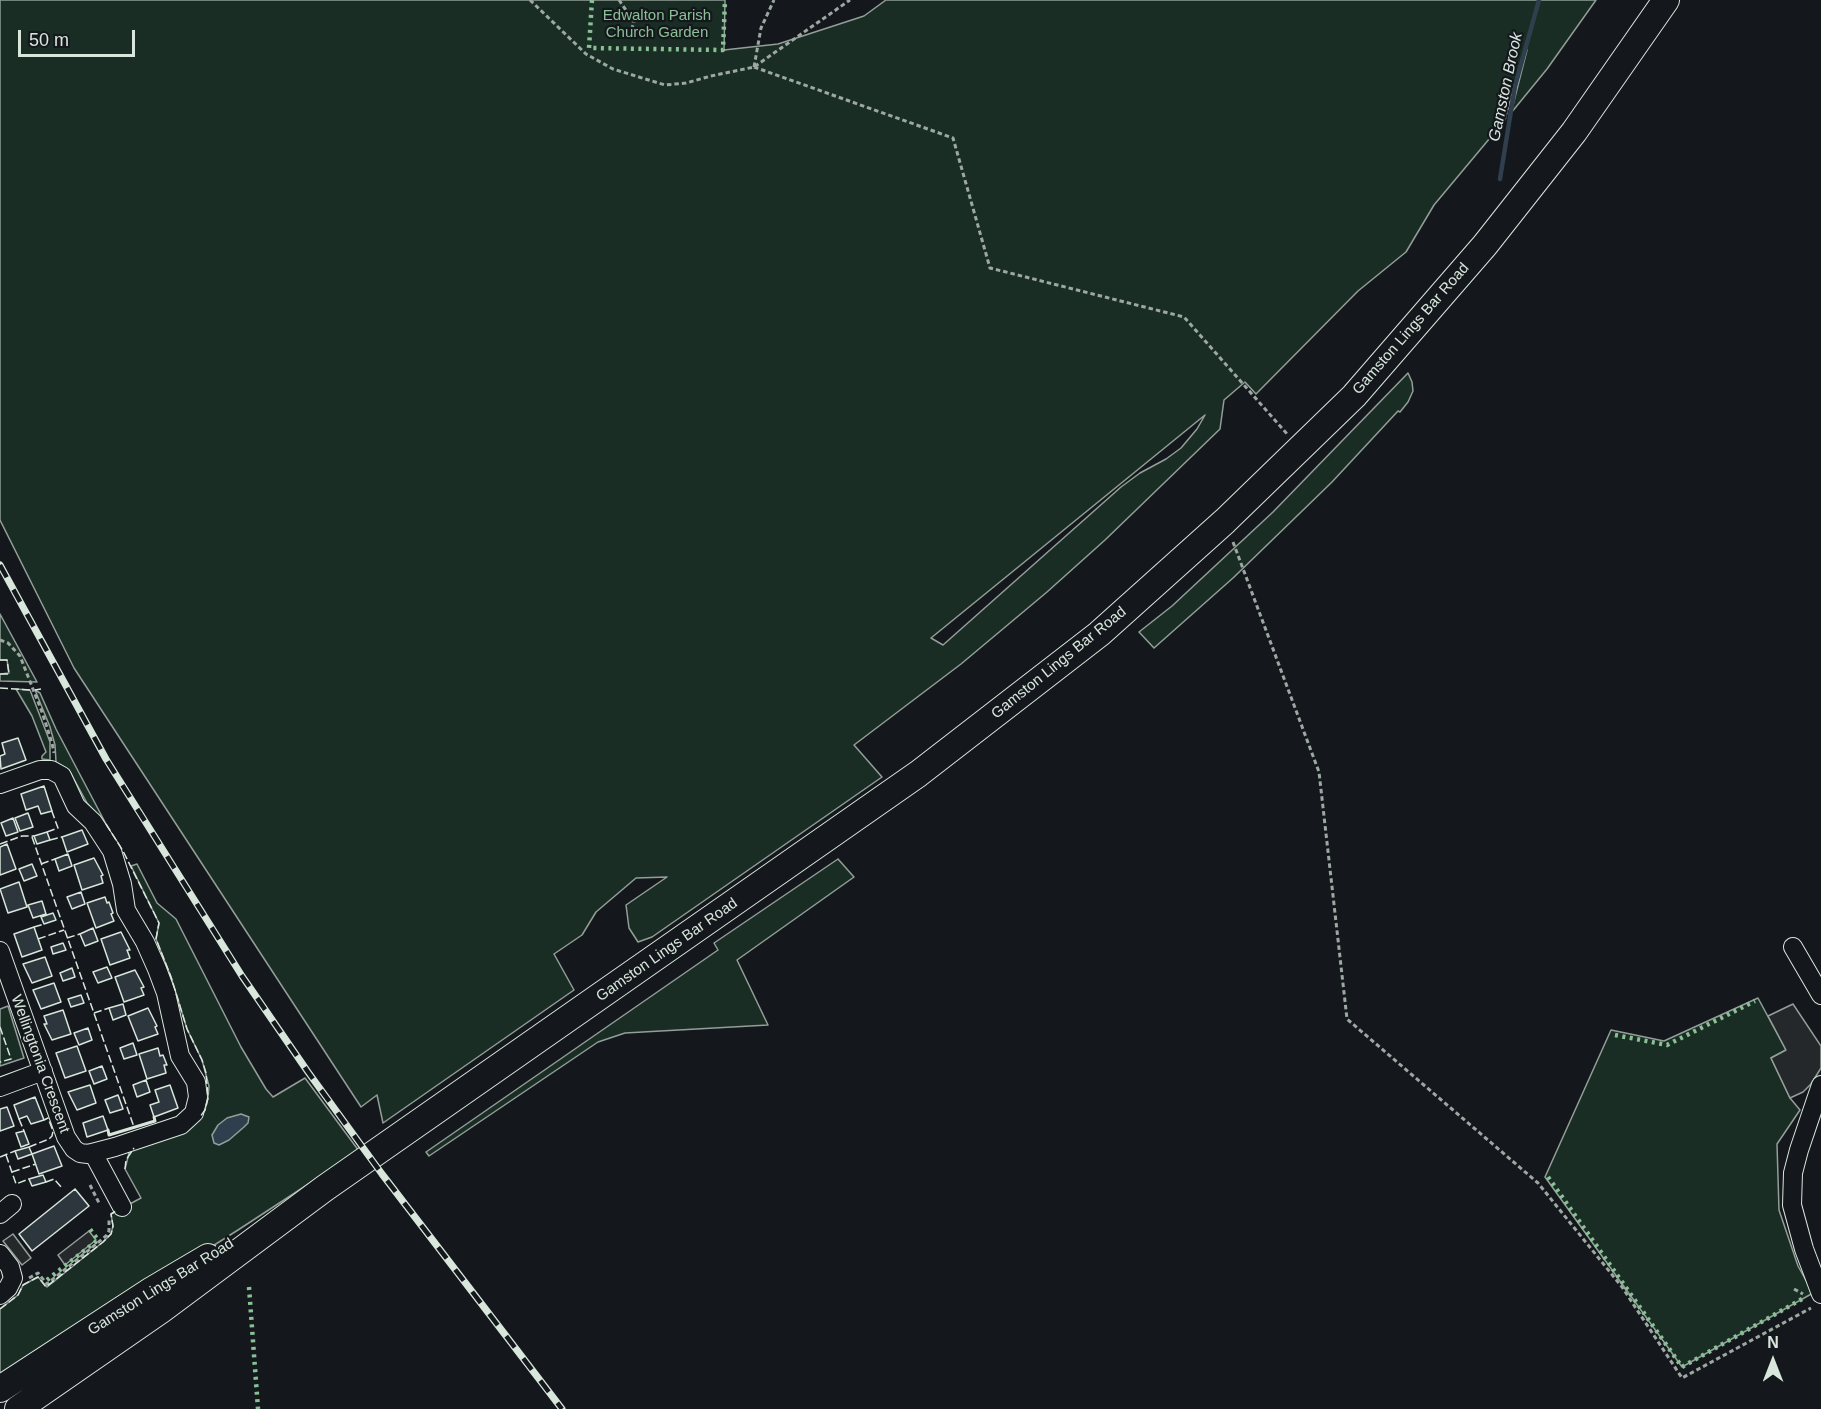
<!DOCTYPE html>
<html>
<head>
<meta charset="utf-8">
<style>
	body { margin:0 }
	#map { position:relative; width:1821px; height:1409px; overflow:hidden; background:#14181c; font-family:Helvetica,sans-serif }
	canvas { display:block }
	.north { position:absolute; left:1743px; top:1331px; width:60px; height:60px; -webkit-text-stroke:4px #14181c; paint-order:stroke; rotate:0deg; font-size:16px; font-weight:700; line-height:24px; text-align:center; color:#d8e6dc }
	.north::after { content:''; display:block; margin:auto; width:21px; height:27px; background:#d8e6dc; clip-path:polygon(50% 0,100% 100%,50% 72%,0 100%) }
	.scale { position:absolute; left:18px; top:30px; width:117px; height:27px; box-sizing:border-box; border:3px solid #d8e6dc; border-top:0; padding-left:8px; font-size:18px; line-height:21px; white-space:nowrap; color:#d8e6dc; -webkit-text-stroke:4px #14181c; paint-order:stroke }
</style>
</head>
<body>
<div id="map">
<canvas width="1821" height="1409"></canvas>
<div class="north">N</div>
<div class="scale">50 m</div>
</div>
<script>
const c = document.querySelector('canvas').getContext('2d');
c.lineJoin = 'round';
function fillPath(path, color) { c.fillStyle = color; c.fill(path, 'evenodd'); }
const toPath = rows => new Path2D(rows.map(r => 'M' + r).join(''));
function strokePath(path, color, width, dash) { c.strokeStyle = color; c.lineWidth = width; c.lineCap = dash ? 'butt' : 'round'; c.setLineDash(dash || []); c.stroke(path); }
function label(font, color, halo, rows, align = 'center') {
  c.font = font + ' Helvetica,sans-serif'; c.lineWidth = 4.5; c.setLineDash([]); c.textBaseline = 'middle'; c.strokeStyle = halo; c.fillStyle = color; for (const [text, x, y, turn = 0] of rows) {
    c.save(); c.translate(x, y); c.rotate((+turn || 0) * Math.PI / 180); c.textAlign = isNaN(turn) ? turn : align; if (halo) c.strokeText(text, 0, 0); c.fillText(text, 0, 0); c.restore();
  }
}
const green = toPath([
	[0,0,725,0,724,50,778,44,864,16,886,0,1596,0,1547,69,1511,113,1527,50,1520,64,1505,120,1434,205,1406,252,1358,291,1256,394,1245,382,1224,400,1220,429,1105,540,1047,592,961,664,854,745,882,777,652,937,638,942,629,928,626,905,667,877,636,878,596,912,582,935,554,954,574,990,383,1123,377,1095,361,1107,74,668,0,520,0,0],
	[1205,415,1197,429,1181,448,1166,459,1140,473,1121,487,943,645,931,638,1205,415],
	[1408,373,1412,382,1413,391,1408,402,1400,412,1398,411,1332,482,1233,578,1154,648,1139,632,1172,606,1273,512,1408,373],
	[0,614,37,682,0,681,0,674,9,673,7,660,0,660,0,614],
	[16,689,30,690,50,742,50,760,42,759,42,756,46,752,32,716,16,689],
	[35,690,40,693,56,729,106,824,87,803,69,770,56,762,55,745,50,727,35,690],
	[838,859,854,877,737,960,768,1025,625,1033,598,1042,429,1156,426,1152,718,950,714,943,838,859],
	[137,864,157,903,176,919,241,1047,266,1089,273,1097,305,1078,359,1151,238,1230,0,1381,0,1309,18,1295,23,1285,38,1277,47,1287,103,1242,111,1234,113,1226,111,1214,141,1198,125,1169,129,1153,134,1148,197,1122,205,1110,208,1098,209,1086,202,1060,187,1029,171,977,156,939,159,923,131,866,137,864],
	[1758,998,1786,1050,1771,1058,1790,1098,1800,1110,1777,1144,1779,1210,1798,1266,1813,1293,1682,1367,1545,1177,1611,1030,1664,1041,1758,998],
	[8,1006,24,1058,0,1066,0,1009,8,1006]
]);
const parking = toPath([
	[1793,1004,1821,1046,1821,1068,1811,1084,1803,1092,1790,1098,1771,1058,1786,1050,1768,1016,1793,1004],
	[89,1231,96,1240,65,1265,58,1255,89,1231],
	[13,1234,31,1258,22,1265,3,1241,13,1234]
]);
const water = toPath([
	[241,1114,249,1117,248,1123,244,1127,229,1140,219,1145,214,1143,212,1135,218,1125,227,1118,241,1114]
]);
const stream = toPath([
	[1500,179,1515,86,1539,0]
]);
const building = toPath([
	[18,738,26,760,1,769,0,756,5,754,2,743,18,738],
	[44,786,52,811,41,814,38,806,26,810,21,794,44,786],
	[28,813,33,827,20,831,15,818,28,813],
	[13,818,18,832,6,836,1,823,13,818],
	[82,830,88,844,67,852,62,837,82,830],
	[47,832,50,840,37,844,34,836,47,832],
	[7,844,16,869,0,875,0,847,7,844],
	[68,854,72,866,59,871,55,859,68,854],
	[94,858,103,875,101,876,103,883,82,890,74,865,94,858],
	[32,864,37,876,24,881,19,869,32,864],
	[19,882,27,907,8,913,0,889,19,882],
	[81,892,85,904,72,909,67,897,81,892],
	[105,897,107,903,109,902,113,913,111,914,114,921,96,928,87,903,105,897],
	[42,901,46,914,33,918,28,905,42,901],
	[53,913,56,920,44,924,41,917,53,913],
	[34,927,42,950,22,957,14,934,34,927],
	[93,928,98,941,85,946,80,934,93,928],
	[121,932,130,950,127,950,130,958,110,965,101,939,121,932],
	[63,943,66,950,53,954,51,947,63,943],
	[45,957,52,976,32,983,23,964,45,957],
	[107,967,112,978,98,983,93,972,107,967],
	[72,968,75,977,63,981,60,973,72,968],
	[135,970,144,987,141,988,144,995,124,1002,115,977,135,970],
	[54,983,61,1002,41,1009,33,990,54,983],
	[81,995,84,1003,71,1007,68,999,81,995],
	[123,1004,126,1015,113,1020,109,1008,123,1004],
	[148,1008,157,1026,155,1027,158,1034,138,1041,128,1016,148,1008],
	[63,1010,71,1034,52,1040,44,1024,47,1024,44,1016,63,1010],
	[88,1028,92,1040,79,1045,74,1033,88,1028],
	[133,1043,137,1055,124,1059,120,1048,133,1043],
	[77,1046,86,1071,65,1078,56,1053,77,1046],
	[158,1048,160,1056,163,1055,167,1065,164,1065,166,1073,147,1079,139,1054,158,1048],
	[102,1066,107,1079,94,1084,89,1071,102,1066],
	[146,1080,150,1092,137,1097,133,1085,146,1080],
	[90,1085,96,1103,77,1110,68,1092,90,1085],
	[170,1085,178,1108,154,1117,150,1105,159,1102,155,1090,170,1085],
	[118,1095,123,1109,110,1113,105,1100,118,1095],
	[35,1097,44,1120,31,1124,27,1116,19,1119,14,1105,35,1097],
	[7,1107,14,1126,0,1131,0,1109,7,1107],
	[103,1116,108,1130,87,1137,83,1123,103,1116],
	[24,1131,29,1144,21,1147,16,1133,24,1131],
	[54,1146,62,1166,39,1174,32,1154,54,1146],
	[29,1147,32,1154,18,1159,15,1151,29,1147],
	[43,1175,46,1182,32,1186,29,1179,43,1175],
	[75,1189,89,1206,32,1251,19,1234,75,1189]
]);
const path = toPath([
	[530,0,586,54,613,69,665,85,686,83,711,76,754,67,850,0],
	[619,0,634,22,630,34],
	[754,67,953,138,990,268,1184,317,1288,435],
	[754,67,761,28,774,0],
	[1233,542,1319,772,1347,1019,1538,1183,1622,1287,1682,1378,1811,1308],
	[0,640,8,643,20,656,42,712,52,743,54,753],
	[90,1185,99,1203],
	[29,1278,38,1273,47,1284,106,1236,109,1231,109,1218],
	[1794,1289,1803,1294]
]);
const minor = toPath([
	[0,784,40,770,51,770,62,776,76,806,93,822,112,851,122,884,126,910,145,942,157,969,166,993,180,1056,196,1082,198,1097,194,1113,181,1125,115,1147,88,1154,80,1153,74,1149,66,1137,0,951],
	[1793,947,1821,995],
	[1821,1085,1799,1150,1793,1173,1792,1205,1804,1249,1821,1294],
	[0,1087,43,1071],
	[93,1153,122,1207],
	[0,1214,12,1204],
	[0,1254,10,1267,13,1278,8,1288,0,1295]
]);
const highway = toPath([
	[0,1389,152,1290,208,1257],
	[18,1409,161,1310,325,1188,918,774,1099,634,1225,521,1354,396,1485,245,1574,132,1666,0]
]);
const rail = toPath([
	[0,565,106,759,242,976,308,1072,382,1174,562,1409]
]);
const hedge = toPath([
	[592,0,589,48,723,50,725,0],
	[1615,1035,1667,1045,1755,1001],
	[1548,1177,1682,1367,1802,1299],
	[47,1280,98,1240,89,1228],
	[249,1287,258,1409]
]);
const fence = toPath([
	[0,660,7,660,9,674,0,674],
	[0,688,30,690],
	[35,690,41,689],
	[106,824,123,851,159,923,156,939,171,977,187,1029,202,1060,206,1073,208,1098,205,1110,200,1117],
	[47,832,58,828,51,809],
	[32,837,134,1127],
	[50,840,62,837],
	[0,844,22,836,34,836],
	[41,864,55,859],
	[34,927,44,924],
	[67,938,80,934],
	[38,939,64,930],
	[94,1013,109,1008],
	[0,1027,11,1059,0,1062],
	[19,1119,24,1131],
	[29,1147,49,1139,52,1136,53,1131,48,1118,44,1120],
	[6,1155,16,1184,29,1179],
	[0,1157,15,1151],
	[125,1169,126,1160,134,1148],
	[12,1172,36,1164],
	[46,1182,54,1179,62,1188],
	[0,1309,18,1295,23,1285,38,1277,46,1287,103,1242,111,1234,113,1226,111,1214,116,1211]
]);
const wall = toPath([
	[108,1130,109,1135,155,1121,154,1117]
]);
const parkNames = [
	["Edwalton Parish",657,16],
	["Church Garden",657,33]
];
const streetNames = [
	["Gamston Lings Bar Road",1411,329,-49],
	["Gamston Lings Bar Road",1059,663,-39],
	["Gamston Lings Bar Road",667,950,-35],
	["Wellingtonia Crescent",40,1064,70],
	["Gamston Lings Bar Road",161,1287,-32]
];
const waterNames = [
	["Gamston Brook",1506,87,-78]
];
fillPath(green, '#1a2d24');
strokePath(green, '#939e99', 1.5);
fillPath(parking, '#24282b');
strokePath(parking, '#939e99', 1.5);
fillPath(water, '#2f3f4d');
strokePath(water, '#939e99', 1.5);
strokePath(stream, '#2f3f4d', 4.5);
fillPath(building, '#2c363c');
strokePath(building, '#d8e6dc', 1.5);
strokePath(minor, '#d8e6dc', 20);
strokePath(highway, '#d8e6dc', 28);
strokePath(path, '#9da8a2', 3, [4.5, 3]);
strokePath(minor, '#14181c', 18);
strokePath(highway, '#14181c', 26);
strokePath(rail, '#d8e6dc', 7);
strokePath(rail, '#14181c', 4.5, [14]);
strokePath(hedge, '#8ac095', 4.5, [3, 4.5]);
strokePath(fence, '#d8e6dc', 1.5, [8, 3]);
strokePath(wall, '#d8e6dc', 3);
label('15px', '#8ac095', '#14181c', parkNames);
label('15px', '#d8e6dc', '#14181c', streetNames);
label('italic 16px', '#d8e6dc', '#14181c', waterNames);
</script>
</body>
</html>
